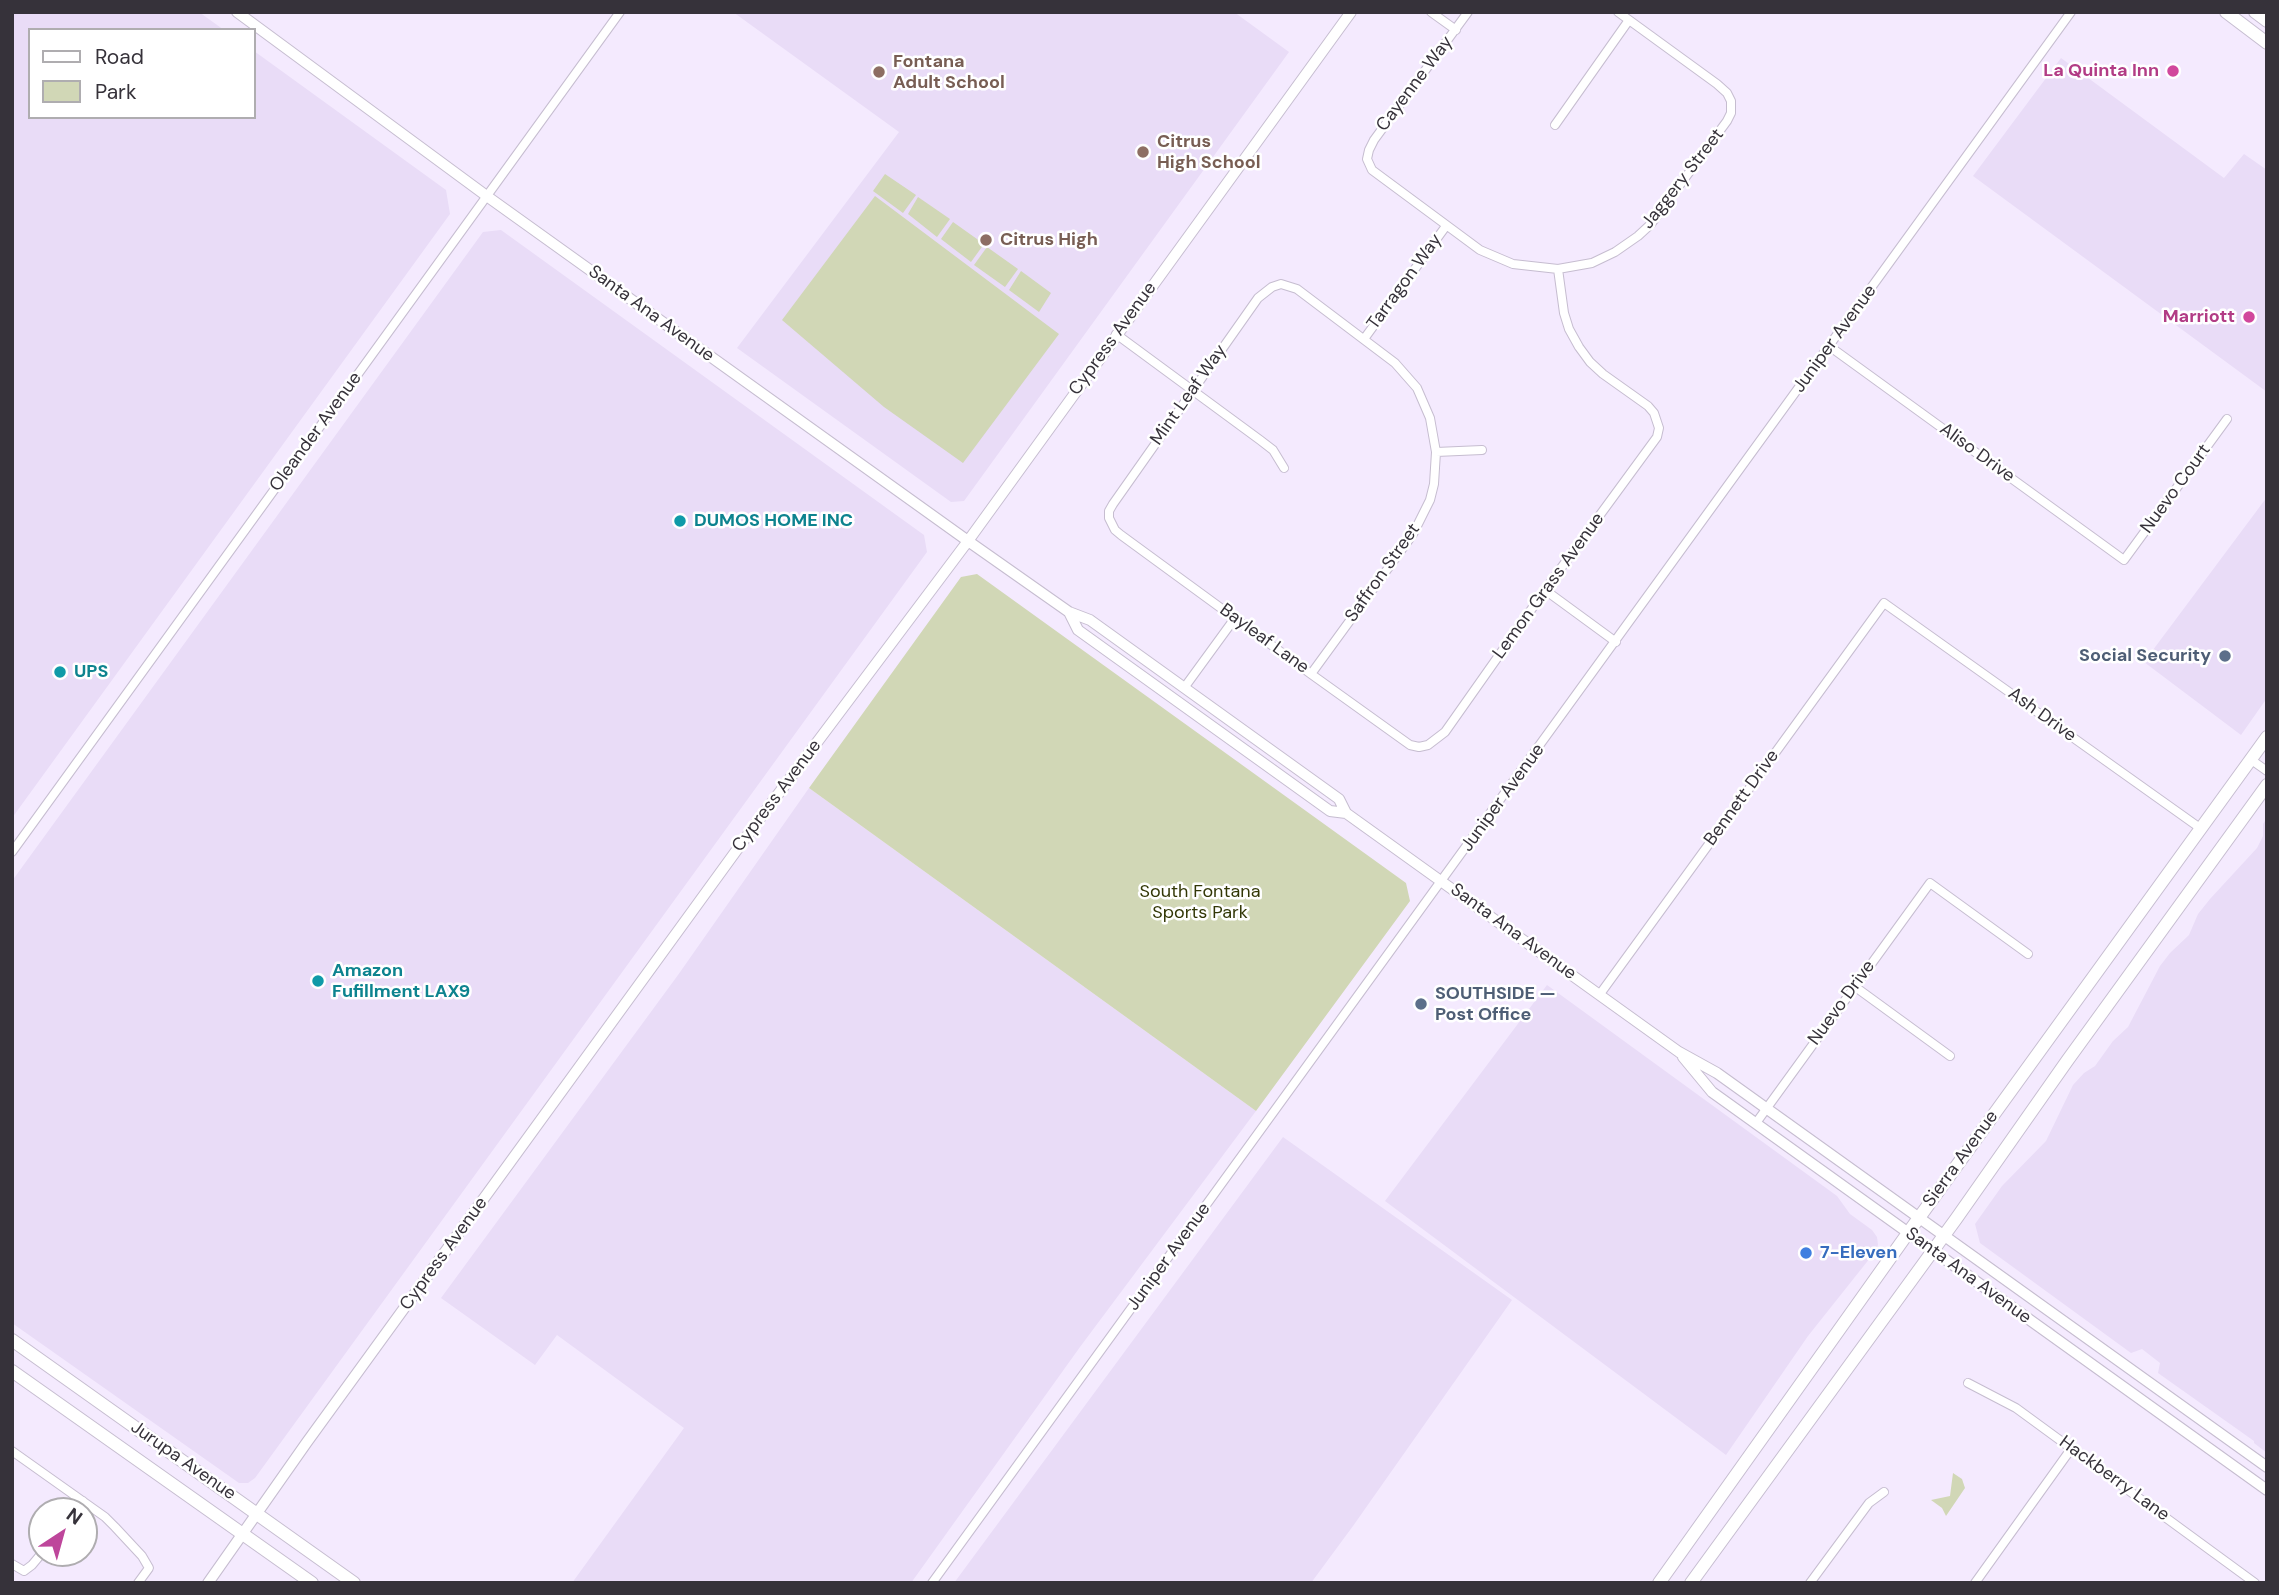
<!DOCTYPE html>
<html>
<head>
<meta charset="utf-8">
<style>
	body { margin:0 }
	#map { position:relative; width:2279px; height:1595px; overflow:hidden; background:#f4eafe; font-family:"DM Sans",sans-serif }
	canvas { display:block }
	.frame { position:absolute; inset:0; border:14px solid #36323a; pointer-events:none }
	.legend { position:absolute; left:28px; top:28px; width:228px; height:91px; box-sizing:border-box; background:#fff; border:2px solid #afadb0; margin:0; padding:9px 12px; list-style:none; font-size:21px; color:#36323a }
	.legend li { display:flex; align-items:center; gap:14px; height:35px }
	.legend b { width:35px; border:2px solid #afadb0 }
	.north { position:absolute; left:28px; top:1497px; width:70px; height:70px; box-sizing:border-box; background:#fff; border:2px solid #afadb0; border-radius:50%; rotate:36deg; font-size:19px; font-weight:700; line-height:28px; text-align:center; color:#36323a }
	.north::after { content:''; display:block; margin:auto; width:24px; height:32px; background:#be469b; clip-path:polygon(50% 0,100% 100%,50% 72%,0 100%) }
</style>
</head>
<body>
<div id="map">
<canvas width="2279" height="1595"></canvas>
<div class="frame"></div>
<ul class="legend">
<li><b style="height:9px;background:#fff"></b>Road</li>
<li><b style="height:19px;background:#d1d7b6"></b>Park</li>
</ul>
<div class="north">N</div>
</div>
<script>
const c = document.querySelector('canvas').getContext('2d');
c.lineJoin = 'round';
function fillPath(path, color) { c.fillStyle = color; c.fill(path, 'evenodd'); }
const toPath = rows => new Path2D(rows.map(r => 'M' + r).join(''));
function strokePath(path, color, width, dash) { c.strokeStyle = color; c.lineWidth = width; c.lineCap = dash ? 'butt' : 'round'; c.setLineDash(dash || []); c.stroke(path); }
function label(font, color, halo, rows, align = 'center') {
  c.font = font + ' "DM Sans",sans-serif'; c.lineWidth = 5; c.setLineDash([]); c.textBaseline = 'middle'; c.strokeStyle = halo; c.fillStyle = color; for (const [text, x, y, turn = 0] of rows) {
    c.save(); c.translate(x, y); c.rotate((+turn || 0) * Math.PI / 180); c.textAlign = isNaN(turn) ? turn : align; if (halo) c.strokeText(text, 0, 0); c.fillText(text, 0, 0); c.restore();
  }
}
const built = toPath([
	[12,12,199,12,224,30,30,30,30,117,254,117,254,51,446,190,450,214,12,818],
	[733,12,1234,12,1289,52,964,501,951,502,737,348,899,132],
	[2061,58,2224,178,2244,154,2267,170,2267,392,1973,176],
	[501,230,924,535,927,552,255,1478,248,1483,239,1483,12,1323,12,881,483,232],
	[2267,497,2267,698,2241,735,2144,662],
	[809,788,1256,1111,1080,1347,911,1583,572,1583,684,1428,557,1335,535,1365,441,1298,678,975],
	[2267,818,2267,1453,2254,1443,2254,1441,2158,1373,2160,1363,2142,1349,2131,1353,1980,1243,1975,1224,2002,1186,2046,1141,2073,1085,2084,1073,2095,1066,2113,1041,2128,1027,2160,966,2170,953,2189,935,2198,914,2210,899,2257,848,2263,836,2263,824],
	[1547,985,1837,1196,1850,1214,1872,1230,1877,1237,1878,1245,1874,1253,1808,1336,1726,1455,1385,1201],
	[1283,1137,1512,1300,1353,1526,1311,1583,954,1583]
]);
const green = toPath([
	[885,174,916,195,903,213,873,191],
	[875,196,1059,334,963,463,884,407,782,320],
	[918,197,950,219,937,237,908,214],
	[953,222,984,244,971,262,941,239],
	[987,247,1018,269,1005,287,974,265],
	[1021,271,1051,293,1039,312,1009,290],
	[977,574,1406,883,1410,901,1256,1111,809,788,961,577],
	[1953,1473,1962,1479,1965,1488,1946,1516,1942,1508,1931,1500,1950,1496]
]);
const minor = toPath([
	[1431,12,1456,30],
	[1468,12,1374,140,1369,150,1367,159,1372,170,1480,250,1513,264,1558,269,1592,263,1615,252,1638,236,1651,224,1727,121,1731,113,1731,101,1727,93,1717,84,1618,12],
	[1555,125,1629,20],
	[1116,334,1260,440,1273,450,1284,468],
	[1364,339,1446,226],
	[1829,346,2124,560,2227,419],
	[1436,452,1482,450],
	[1545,590,1616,642],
	[1311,674,1413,534,1430,500,1434,484,1436,452,1430,418,1417,388,1395,363,1297,289,1281,284,1272,287,1258,298,1113,504,1109,511,1109,518,1115,530,1121,535,1311,674,1410,745,1419,747,1428,745,1445,732,1545,590,1657,437,1659,428,1654,413,1648,406,1603,374,1590,362,1579,347,1569,329,1564,313,1558,269],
	[1184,688,1235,618],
	[2250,759,2267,771],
	[12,852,620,12],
	[1854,986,1950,1056],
	[1600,994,1884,603,2200,828],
	[1756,1123,1930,883,2028,954],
	[1968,1383,2016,1408,2255,1583],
	[12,1451,105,1517,115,1527,142,1556,149,1568,138,1583],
	[76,1511,83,1501],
	[12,1564,24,1571,32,1565,42,1553],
	[932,1583,2071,12],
	[1810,1583,1869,1503,1884,1492],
	[1975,1583,2071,1449]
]);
const tertiary = toPath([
	[237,12,488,197,968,541,1069,612,1090,620,1339,799,1346,813,1679,1052,1717,1073,2267,1467],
	[1069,612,1078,630,1330,811,1346,813],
	[1683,1057,1712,1092,2267,1490],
	[208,1583,307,1442,752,829,968,541,1351,12]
]);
const secondary = toPath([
	[2226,12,2267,43],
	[2255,12,2267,21]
]);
const primary = toPath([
	[12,1340,354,1583],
	[12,1371,312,1583],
	[1659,1583,1908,1233,2267,737],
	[1691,1583,1956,1219,2067,1061,2267,785]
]);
const markers = [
	[2173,71,7,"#d1479c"],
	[879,72,7,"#8d6e63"],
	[1143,152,7,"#8d6e63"],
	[986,240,7,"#8d6e63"],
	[2249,317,7,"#d1479c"],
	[680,521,7,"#0f9aa8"],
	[2225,656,7,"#5c6f8a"],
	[60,672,7,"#0f9aa8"],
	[318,981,7,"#0f9aa8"],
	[1421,1004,7,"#5c6f8a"],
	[1806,1253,7,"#3f7fe0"]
];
const educationNames = [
	["Fontana",893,62],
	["Adult School",893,83],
	["Citrus",1157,142],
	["High School",1157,163],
	["Citrus High",1000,240]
];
const hotelNames = [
	["La Quinta Inn",2159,71],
	["Marriott",2235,317]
];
const streetNames = [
	["Cayenne Way",1415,84,-53],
	["Jaggery Street",1683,179,-52],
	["Tarragon Way",1405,282,-54],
	["Santa Ana Avenue",651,314,36],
	["Cypress Avenue",1113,339,-54],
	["Juniper Avenue",1835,339,-54],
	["Mint Leaf Way",1189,395,-55],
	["Oleander Avenue",316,432,-54],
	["Aliso Drive",1977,453,36],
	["Nuevo Court",2176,489,-54],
	["Saffron Street",1383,573,-55],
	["Lemon Grass Avenue",1549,586,-54],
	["Bayleaf Lane",1264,639,36],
	["Ash Drive",2042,715,36],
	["Cypress Avenue",777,796,-53],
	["Juniper Avenue",1503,798,-54],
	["Bennett Drive",1742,798,-54],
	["Santa Ana Avenue",1513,932,36],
	["Nuevo Drive",1842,1003,-54],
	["Sierra Avenue",1961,1159,-54],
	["Cypress Avenue",444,1254,-54],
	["Juniper Avenue",1169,1257,-54],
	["Santa Ana Avenue",1968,1276,36],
	["Jurupa Avenue",183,1461,35],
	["Hackberry Lane",2114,1479,36]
];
const cultureNames = [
	["DUMOS HOME INC",694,521],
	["UPS",74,672],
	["Amazon",332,971],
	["Fufillment LAX9",332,992]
];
const serviceNames = [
	["Social Security",2211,656],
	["SOUTHSIDE —",1435,994,"left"],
	["Post Office",1435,1015,"left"]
];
const parkNames = [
	["South Fontana",1200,892],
	["Sports Park",1200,913]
];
const shopNames = [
	["7-Eleven",1820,1253]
];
fillPath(built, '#e9dcf7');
fillPath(green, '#d1d7b6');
strokePath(minor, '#c6bdd0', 10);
strokePath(tertiary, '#c6bdd0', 12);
strokePath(secondary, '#c6bdd0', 14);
strokePath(primary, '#c6bdd0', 14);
strokePath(minor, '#fff', 8);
strokePath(tertiary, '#fff', 10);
strokePath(secondary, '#fff', 12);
strokePath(primary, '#fff', 12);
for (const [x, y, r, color] of markers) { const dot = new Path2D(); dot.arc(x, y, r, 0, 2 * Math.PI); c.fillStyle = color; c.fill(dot); strokePath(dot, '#fff', 2.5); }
label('bold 18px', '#785e54', '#fff', educationNames, 'left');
label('bold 18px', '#b23c85', '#fff', hotelNames, 'right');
label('18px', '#36323a', '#fff', streetNames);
label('bold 18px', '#0d838f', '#fff', cultureNames, 'left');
label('bold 18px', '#4e5e75', '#fff', serviceNames, 'right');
label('18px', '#323706', '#fff', parkNames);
label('bold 18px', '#366cbe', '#fff', shopNames, 'left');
</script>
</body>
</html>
